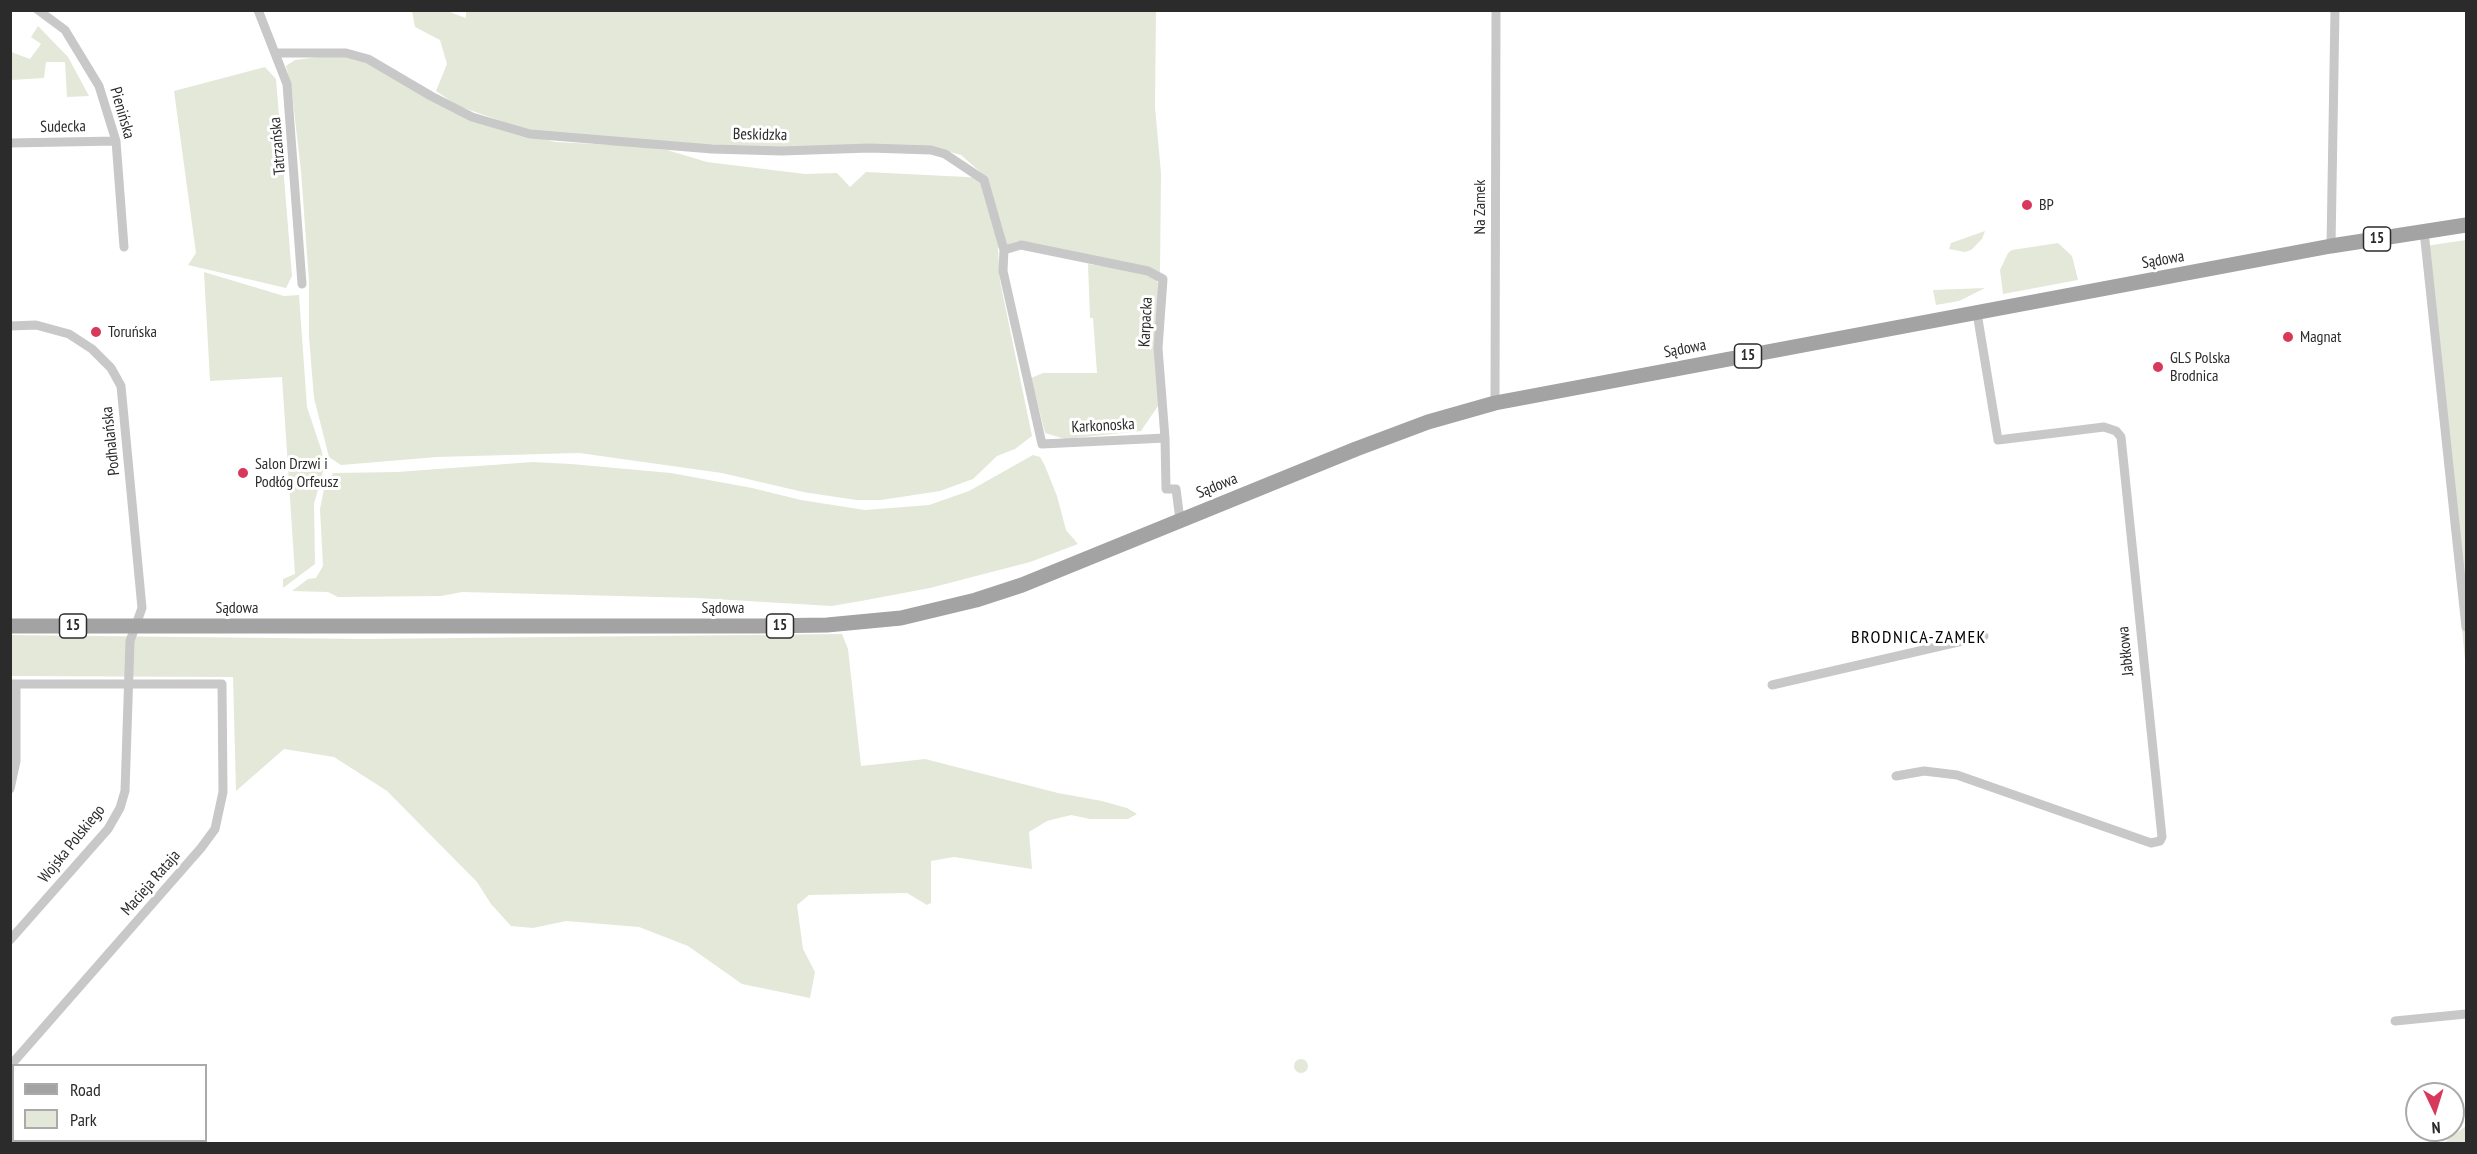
<!DOCTYPE html>
<html>
<head>
<meta charset="utf-8">
<style>
	body { margin:0 }
	#map { position:relative; width:2477px; height:1154px; overflow:hidden; background:#fff; font-family:"PT Sans Narrow",sans-serif }
	canvas { display:block }
	.frame { position:absolute; inset:0; border:12px solid #2b2b2b; pointer-events:none }
	.legend { position:absolute; left:12px; top:1064px; width:195px; height:78px; box-sizing:border-box; background:#fff; border:2px solid #aaa; margin:0; padding:8px 10px; list-style:none; font-size:18px; color:#2b2b2b }
	.legend li { display:flex; align-items:center; gap:12px; height:30px }
	.legend b { width:30px; border:2px solid #aaa }
	.north { position:absolute; left:2405px; top:1082px; width:60px; height:60px; box-sizing:border-box; background:#fff; border:2px solid #aaa; border-radius:50%; rotate:176deg; font-size:16px; font-weight:700; line-height:24px; text-align:center; color:#2b2b2b }
	.north::after { content:''; display:block; margin:auto; width:21px; height:27px; background:#d8385a; clip-path:polygon(50% 0,100% 100%,50% 72%,0 100%) }
</style>
</head>
<body>
<div id="map">
<canvas width="2477" height="1154"></canvas>
<div class="frame"></div>
<ul class="legend">
<li><b style="height:8px;background:#a3a3a3"></b>Road</li>
<li><b style="height:16px;background:#e4e8d9"></b>Park</li>
</ul>
<div class="north">N</div>
</div>
<script>
const c = document.querySelector('canvas').getContext('2d');
c.lineJoin = 'round';
function fillPath(path, color) { c.fillStyle = color; c.fill(path, 'evenodd'); }
const toPath = rows => new Path2D(rows.map(r => 'M' + r).join(''));
function strokePath(path, color, width, dash) { c.strokeStyle = color; c.lineWidth = width; c.lineCap = dash ? 'butt' : 'round'; c.setLineDash(dash || []); c.stroke(path); }
function label(font, color, halo, rows, align = 'center') {
  c.font = font + ' "PT Sans Narrow",sans-serif'; c.lineWidth = 6; c.setLineDash([]); c.textBaseline = 'middle'; c.strokeStyle = halo; c.fillStyle = color; for (const [text, x, y, turn = 0] of rows) {
    c.save(); c.translate(x, y); c.rotate((+turn || 0) * Math.PI / 180); c.textAlign = isNaN(turn) ? turn : align; if (halo) c.strokeText(text, 0, 0); c.fillText(text, 0, 0); c.restore();
  }
}
const green = toPath([
	[466,10,1156,11,1155,107,1161,173,1160,272,1017,241,998,248,1000,281,1032,436,1015,449,997,456,973,479,940,491,881,500,856,500,803,492,722,473,579,453,437,457,341,465,329,457,314,398,309,337,309,281,301,171,291,85,286,66,295,60,333,55,361,60,463,117,555,142,634,146,667,150,707,162,805,174,837,173,850,187,866,172,987,178,961,155,932,147,775,148,700,145,533,131,504,122,458,106,436,91,447,64,440,40,415,27,412,11,447,11,466,18],
	[38,26,68,57,89,96,67,97,65,62,46,62,44,78,11,80,11,52,30,59,41,44,31,37],
	[265,67,276,79,292,276,286,288,188,265,196,253,174,91],
	[1985,231,1982,239,1971,250,1965,252,1949,249,1951,243],
	[2466,240,2466,670,2425,246],
	[2058,243,2072,256,2078,280,2003,294,2000,270,2008,253,2012,250],
	[1088,264,1138,271,1157,280,1160,291,1160,403,1141,431,1065,439,1045,433,1031,378,1043,373,1097,373,1093,318,1090,318],
	[204,272,284,296,299,295,307,407,322,452,324,468,314,504,315,564,283,588,283,579,295,574,282,377,210,381],
	[1985,288,1959,301,1936,305,1933,290],
	[1033,455,1040,457,1045,466,1057,496,1066,530,1078,544,1030,562,930,588,861,601,832,606,697,598,462,592,441,596,338,597,328,592,292,591,308,579,316,578,323,566,320,509,324,489,333,473,397,472,533,462,571,464,671,473,752,488,801,500,865,510,929,505,969,491],
	[842,634,848,649,861,766,925,759,1058,793,1102,801,1127,808,1137,814,1128,819,1090,819,1071,815,1047,821,1029,832,1032,869,954,857,931,861,931,903,927,905,907,893,809,895,797,905,803,949,815,972,810,998,742,984,688,946,639,927,566,921,533,928,511,926,491,904,477,882,387,791,334,757,284,749,236,791,233,677,11,676,10,635,364,639],
	'1294 1066a7 7 0 1 1 14 0a7 7 0 1 1-14 0Z',
	[10,1123,13,1124,14,1140,48,1141,55,1143,11,1143],
	[2466,1126,2466,1143,2444,1143]
]);
const street = toPath([
	[38,10,65,30,99,86,116,141,124,247],
	[258,10,287,84,302,284],
	[275,53,346,53,368,59,431,96,472,117,530,134,712,149,782,151,869,148,931,150,945,154,984,180,1004,250,1003,271,1042,444,1165,438],
	[10,143,116,141],
	[2424,231,2466,627],
	[2331,246,2335,10],
	[1004,250,1021,245,1148,271,1163,279,1158,348,1165,438,1166,489,1176,489,1180,520],
	[10,326,36,325,69,334,92,349,111,368,121,386,142,608,130,641,125,791,120,808,108,829,10,940],
	[1495,403,1496,10],
	[10,684,222,684,223,792,215,829,201,848,10,1066],
	[1772,685,1984,636],
	[1896,776,1924,771,1957,775,2151,843,2160,841,2162,837,2121,437,2116,431,2104,427,1998,440,1977,313],
	[10,789,16,761,16,684],
	[2395,1021,2466,1014],
	[10,1109,14,1111],
	[78,1140,84,1144]
]);
const primary = toPath([
	[10,626,759,626,827,625,901,618,976,600,1022,585,1356,449,1428,422,1495,403,2331,246,2466,225]
]);
const markers = [
	[2027,205,6,"#d8385a"],
	[96,332,6,"#d8385a"],
	[2288,337,6,"#d8385a"],
	[2158,367,6,"#d8385a"],
	[243,473,6,"#d8385a"]
];
const shields = [
	[2377,239,27],
	[1748,356,27],
	[73,626,27],
	[780,626,27]
];
const shieldNames = [
	["15",2377,239],
	["15",1748,356],
	["15",73,626],
	["15",780,626]
];
const streetNames = [
	["Pienińska",122,113,74],
	["Sudecka",63,127,-1],
	["Beskidzka",760,135,1],
	["Tatrzańska",278,146,-95],
	["Na Zamek",1480,207,-90],
	["Sądowa",2163,260,-10],
	["Karpacka",1146,322,-87],
	["Sądowa",1685,349,-11],
	["Karkonoska",1103,426,-3],
	["Podhalańska",111,441,-96],
	["Sądowa",1217,486,-22],
	["Sądowa",237,608],
	["Sądowa",723,608],
	["Jabłkowa",2126,651,-96],
	["Wojska Polskiego",72,844,-51],
	["Macieja Rataja",151,883,-49]
];
const poiNames = [
	["BP",2039,205],
	["Toruńska",108,332],
	["Magnat",2300,337],
	["GLS Polska",2170,358],
	["Brodnica",2170,376],
	["Salon Drzwi i",255,464],
	["Podłóg Orfeusz",255,482]
];
const neighbourhoodNames = [
	["BRODNICA-ZAMEK",1919,638]
];
fillPath(green, '#e4e8d9');
strokePath(street, '#c8c8c8', 9);
strokePath(primary, '#a3a3a3', 15);
for (const [x, y, r, color] of markers) { const dot = new Path2D(); dot.arc(x, y, r, 0, 2 * Math.PI); c.fillStyle = color; c.fill(dot); strokePath(dot, '#fff', 2); }
for (const [x, y, w] of shields) { const box = new Path2D(); box.roundRect(x - w / 2, y - 12, w, 24, 4.5); c.fillStyle = '#fff'; c.fill(box); strokePath(box, '#2b2b2b', 1.5); }
label('bold 15px', '#2b2b2b', null, shieldNames);
label('16px', '#2b2b2b', '#fff', streetNames);
label('16px', '#2b2b2b', '#fff', poiNames, 'left');
c.letterSpacing = '1.5px';
label('18px', '#000', '#fff', neighbourhoodNames);
c.letterSpacing = '0px';
</script>
</body>
</html>
